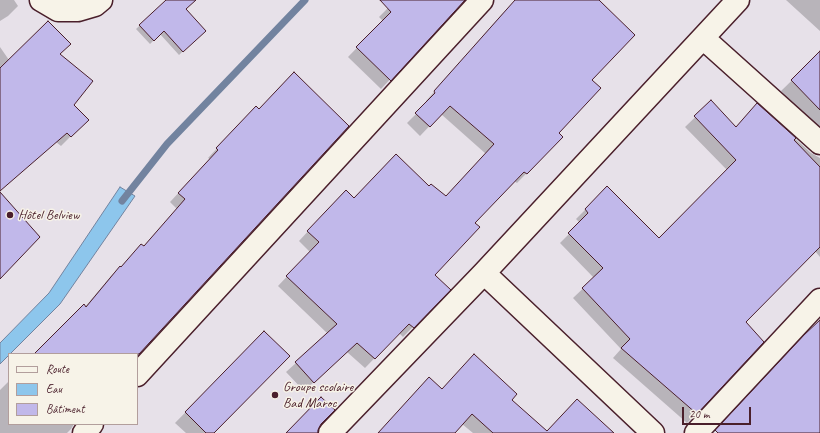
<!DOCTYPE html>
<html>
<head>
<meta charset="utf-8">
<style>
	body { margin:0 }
	#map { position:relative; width:820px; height:433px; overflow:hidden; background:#e7e1e9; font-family:Caveat,sans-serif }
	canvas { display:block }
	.legend { position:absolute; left:8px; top:353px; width:130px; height:72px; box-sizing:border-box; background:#f7f3e8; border:1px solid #b29e9c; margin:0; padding:5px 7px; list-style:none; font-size:12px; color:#4a1f2b }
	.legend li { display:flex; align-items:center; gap:8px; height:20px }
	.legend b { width:20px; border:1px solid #b29e9c }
	.scale { position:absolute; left:682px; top:407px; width:69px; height:18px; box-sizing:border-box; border:2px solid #4a1f2b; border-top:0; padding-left:5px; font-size:12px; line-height:14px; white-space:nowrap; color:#4a1f2b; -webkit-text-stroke:3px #f7f3e8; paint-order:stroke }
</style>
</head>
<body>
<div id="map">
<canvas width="820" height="433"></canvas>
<ul class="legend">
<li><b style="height:5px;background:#f7f3e8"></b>Route</li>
<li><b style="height:11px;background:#8dc6ec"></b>Eau</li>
<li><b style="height:11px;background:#c1b8ea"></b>Bâtiment</li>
</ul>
<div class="scale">20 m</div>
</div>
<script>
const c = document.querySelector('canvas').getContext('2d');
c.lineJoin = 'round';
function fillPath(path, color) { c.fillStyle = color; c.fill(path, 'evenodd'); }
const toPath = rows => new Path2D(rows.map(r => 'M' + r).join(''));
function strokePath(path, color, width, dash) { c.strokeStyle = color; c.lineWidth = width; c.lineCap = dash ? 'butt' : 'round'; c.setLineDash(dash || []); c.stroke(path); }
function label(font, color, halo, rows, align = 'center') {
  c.font = font + ' Caveat,sans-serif'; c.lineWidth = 3; c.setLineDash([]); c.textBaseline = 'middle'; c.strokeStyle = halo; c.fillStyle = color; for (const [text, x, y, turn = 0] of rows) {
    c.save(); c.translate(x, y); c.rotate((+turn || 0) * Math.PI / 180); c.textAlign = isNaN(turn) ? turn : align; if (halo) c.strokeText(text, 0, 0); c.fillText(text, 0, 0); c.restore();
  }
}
const water = toPath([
	[120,187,135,196,60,304,10,354,9,354,9,355,0,364,0,343,49,293,120,187]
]);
const shadow = toPath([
	[0,0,14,0,18,6,8,16,0,21],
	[167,0,183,0,185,9,201,34,179,55,160,34,150,44,136,29],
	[396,0,464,0,381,89,348,57,383,21,379,17],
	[520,0,597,0,591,80,557,133,562,137,517,183,514,181,474,223,434,275,449,290,403,337,399,333,365,368,347,352,304,391,286,372,328,334,278,286,310,252,299,241,336,201,354,200,446,197,486,154,441,114,420,136,407,123,427,103,426,101,502,14,512,5],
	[786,0,820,0,820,31],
	[0,47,9,60,59,54,72,105,87,120,61,146,56,142,0,191],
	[820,53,820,131,781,91],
	[711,102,735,128,757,104,811,153,820,158,820,257,815,251,744,322,763,342,687,423,613,358,621,349,573,298,594,278,560,243,580,223,576,219,607,188,659,239,727,170,685,127],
	[259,110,348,126,137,355,137,354,36,354,85,307,111,276,120,267,120,268,141,245,143,247,177,209,170,202,210,159,208,158,247,116],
	[264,332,212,433,186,433,175,423],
	[9,381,9,424,74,424,71,429,67,433,0,433,0,390],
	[442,390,510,400,546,432,612,433,473,433,462,424,454,433,379,433]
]);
const stream = toPath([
	[122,201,167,144,305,0]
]);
const building = toPath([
	[166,0,196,0,186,9,206,31,183,52,164,31,154,41,139,25,166,0],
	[380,0,465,0,391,81,356,47,391,12,380,0],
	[515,0,599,0,635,35,592,80,601,88,559,133,563,137,527,174,524,172,475,223,480,227,435,275,451,290,414,328,409,324,375,359,357,343,314,383,295,362,337,324,286,276,319,242,307,231,346,190,354,198,396,154,429,186,431,184,446,196,494,144,450,106,430,127,415,113,435,93,434,91,515,0],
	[48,21,71,44,60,54,93,81,74,105,89,120,71,137,67,133,0,191,0,68,48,21],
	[820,51,820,110,791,80,820,51],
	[294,72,349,126,139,354,34,354,84,304,86,307,120,266,121,267,141,244,144,246,185,199,178,193,218,150,216,148,256,106,259,109,294,72],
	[711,100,736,127,757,103,796,138,794,140,820,167,820,247,746,322,764,342,697,414,621,348,630,339,582,288,603,268,568,233,588,213,585,209,607,186,659,238,736,160,694,116,711,100],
	[0,192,40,237,0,279,0,192],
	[820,320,820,433,718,433,715,430,804,335,820,320],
	[264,331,290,356,214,433,206,433,185,412,264,331],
	[474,354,517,394,512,400,547,431,577,399,614,433,493,433,472,414,455,433,378,433,429,377,442,389,474,354],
	[321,397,335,410,321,424,318,430,318,433,286,433,321,397]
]);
const minor = toPath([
	[41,0,58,10,78,10,95,5,101,0],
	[703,38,820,143],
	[484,273,653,433],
	[137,375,482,0],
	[84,433,92,424],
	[330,433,484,273,738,0],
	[696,433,820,300]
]);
const markers = [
	[10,215,4,"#4a1f2b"],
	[275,395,4,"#4a1f2b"]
];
const poiNames = [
	["Hôtel Belview",18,215],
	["Groupe scolaire",283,387],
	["Bad Maroc",283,403]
];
fillPath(water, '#8dc6ec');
strokePath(water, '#72839f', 1);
fillPath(shadow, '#0003');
strokePath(stream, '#72839f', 7);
fillPath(building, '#c1b8ea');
strokePath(building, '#4a1f2b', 1);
strokePath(minor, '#4a1f2b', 25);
strokePath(minor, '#f7f3e8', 22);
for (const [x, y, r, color] of markers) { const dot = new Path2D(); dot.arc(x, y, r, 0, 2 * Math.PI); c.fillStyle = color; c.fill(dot); strokePath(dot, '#f7f3e8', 1.5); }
label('14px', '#4a1f2b', '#f7f3e8', poiNames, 'left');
</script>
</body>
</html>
